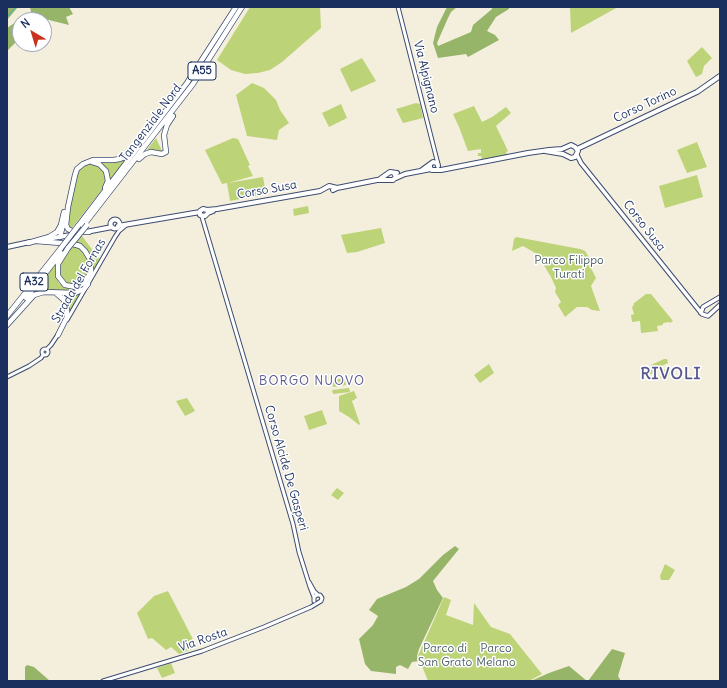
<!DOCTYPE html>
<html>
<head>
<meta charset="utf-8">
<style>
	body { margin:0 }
	#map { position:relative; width:727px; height:688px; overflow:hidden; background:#f4efdd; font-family:Delius,sans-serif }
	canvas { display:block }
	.frame { position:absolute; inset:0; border:8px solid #1b2f5e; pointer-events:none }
	.north { position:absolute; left:12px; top:12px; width:40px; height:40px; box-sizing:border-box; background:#fff; border:1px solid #a4acbf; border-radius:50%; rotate:322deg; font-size:11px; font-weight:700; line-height:16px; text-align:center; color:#1b2f5e }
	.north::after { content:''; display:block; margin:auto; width:14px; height:18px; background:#c8321e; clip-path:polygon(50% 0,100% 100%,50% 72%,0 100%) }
</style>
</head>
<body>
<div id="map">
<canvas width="727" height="688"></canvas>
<div class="frame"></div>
<div class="north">N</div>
</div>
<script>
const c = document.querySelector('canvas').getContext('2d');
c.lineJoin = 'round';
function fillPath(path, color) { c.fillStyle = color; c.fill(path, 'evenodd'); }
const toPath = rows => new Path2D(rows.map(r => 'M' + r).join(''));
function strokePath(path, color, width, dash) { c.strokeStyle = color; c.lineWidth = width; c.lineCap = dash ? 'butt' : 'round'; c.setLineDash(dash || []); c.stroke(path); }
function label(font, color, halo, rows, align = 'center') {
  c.font = font + ' Delius,sans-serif'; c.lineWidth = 3; c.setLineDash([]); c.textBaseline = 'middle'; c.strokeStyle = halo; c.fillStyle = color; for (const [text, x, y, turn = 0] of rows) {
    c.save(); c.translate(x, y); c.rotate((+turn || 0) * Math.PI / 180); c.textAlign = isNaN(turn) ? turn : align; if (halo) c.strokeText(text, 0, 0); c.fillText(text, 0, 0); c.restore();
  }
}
const green = toPath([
	[250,7,320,7,321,28,282,62,270,70,258,73,245,74,231,70,217,60],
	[570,7,618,7,571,33],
	[702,47,712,58,704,66,702,74,696,77,687,61],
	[362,58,376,81,351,92,340,69],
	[252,83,264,88,276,100,280,110,289,123,279,130,277,140,247,136,236,95],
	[416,103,420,104,423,118,403,123,396,109],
	[341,104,347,118,329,127,322,113],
	[474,106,482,122,492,117,506,107,511,113,496,126,508,151,506,152,507,155,482,159,481,156,478,156,478,153,481,153,481,149,468,151,459,127,453,114],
	[156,138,163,153,146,151],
	[233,138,238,139,250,165,248,166,253,176,228,183,263,177,266,194,230,201,227,183,222,184,205,150],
	[697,142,707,167,687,173,677,150],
	[126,158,127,159,110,181,100,162],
	[90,164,94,165,101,168,105,175,106,182,103,188,72,228,67,225,77,173,79,170,86,165],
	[697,175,703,197,665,208,659,186],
	[308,206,309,213,294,216,293,209],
	[381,228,385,243,357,252,347,253,341,235],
	[80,236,82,236,100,260,92,274,92,258,90,255,85,248,75,242],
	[516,237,580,249,585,251,592,262,589,264,596,278,591,286,600,311,592,310,587,307,577,307,565,317,558,305,561,302,555,292,556,288,551,277,537,254,523,246,512,251,514,239],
	[73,246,81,249,88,258,89,264,88,275,81,283,77,285,68,284,64,282,59,275,59,267,63,258],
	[56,264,55,274,59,283,63,286,73,289,78,288,86,284,83,287,74,291,33,293],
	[83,291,69,315,68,305,60,294],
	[646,294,651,294,673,321,670,323,669,322,663,323,663,325,657,326,658,331,641,333,640,321,632,322,631,315,634,314,632,307,634,305,633,304],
	[664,359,667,359,668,363,653,370,654,373,648,375,647,369,651,367,651,365],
	[489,364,494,373,480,383,474,375],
	[670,367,671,370,669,375,660,378,664,370],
	[345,378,346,385,333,387,332,380],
	[349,388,350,392,333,394,332,390],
	[354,391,357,398,352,401,360,424,359,425,349,417,339,411,339,396],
	[187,398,195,411,185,416,176,401],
	[322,410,327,424,309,430,304,416],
	[337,488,344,493,338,500,331,495],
	[665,564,675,570,669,580,661,580,660,576],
	[168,591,197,647,179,654,171,647,166,650,152,638,148,639,137,613,154,596],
	[444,597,451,600,446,615,473,625,474,603,491,627,510,634,542,674,529,681,428,681,418,656],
	[171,663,175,673,162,678,157,668]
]);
const forest = toPath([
	[7,7,18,7,7,20],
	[30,7,69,7,73,14,66,17,69,25,45,19,20,20,20,38,7,51,7,28,31,12],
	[447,7,457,7,451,12,448,18,437,43,438,46,471,32,473,25,492,9,492,7,509,7,509,9,496,17,487,31,495,35,499,40,468,57,466,54,438,58,433,43,437,27],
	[455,546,459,549,433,581,437,590,443,598,419,649,417,656,419,661,412,662,408,669,400,665,396,667,396,674,371,671,365,664,359,639,373,625,378,616,369,610,377,599,406,587,419,579,443,555],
	[612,649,625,653,618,676,621,681,588,681],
	[27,665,34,667,50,681,25,681,25,667],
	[569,666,587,681,531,681,549,673]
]);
const stream = toPath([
	[7,17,16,7]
]);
const tertiary = toPath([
	[398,7,438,164],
	[202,217,293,524,299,552,310,587,314,597,314,601],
	[67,320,115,237,119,231,126,225],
	'42 352a3 3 0 1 1 6 0a3 3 0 1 1-6 0Z',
	[47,349,51,345,59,333],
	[7,377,29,366,41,358,43,355],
	[309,582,314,591,318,595],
	[103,681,202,651,264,627,311,607,321,601,322,598,320,595,317,595,314,597]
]);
const secondary = toPath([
	[577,155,581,163,702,314,708,316,720,305],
	[701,313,703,307,720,297]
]);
const primary = toPath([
	[577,149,697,92,720,76],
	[430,165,430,168,432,170,441,170,528,153,549,150,562,149,571,145,575,147,578,151,575,157,571,158,563,154,545,151],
	[422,170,433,162,437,163,438,166],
	[396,178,405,174,431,169],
	[380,179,390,172,397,173],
	[333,190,337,188,377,180,393,180,396,177,394,173],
	[200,215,200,211,203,209,207,210,217,209,320,191,329,186,337,188],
	[200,215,205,216,208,213,213,211],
	'110.5 224a4.5 4.5 0 1 1 9 0a4.5 4.5 0 1 1-9 0Z',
	[118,226,200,212],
	[86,232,112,227],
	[47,239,71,235],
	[7,247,30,242]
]);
const motorway = toPath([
	[139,159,145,154,151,152,162,154,166,152,164,135,167,125,173,116],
	[92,162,99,164,106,171,108,181,105,188],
	[78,226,187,83,236,7],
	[83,226,193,84,242,7],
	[89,232,74,232,68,229,66,225,68,207,75,175,77,169,83,164,93,160,113,160,120,159,128,155,135,148],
	[60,237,63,225],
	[36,241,73,244,80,246,85,251,91,261,91,272,84,283,76,287,65,285,58,276,58,264,68,248],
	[28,243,49,237,57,232,61,225,64,212],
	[56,293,64,300,67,310,67,317,58,335],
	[26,298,61,253],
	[7,316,61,248],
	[7,325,34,295,44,292,75,293,84,289,88,284]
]);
const motorwayBridge = toPath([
	[61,248,78,226],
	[68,248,87,225]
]);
const shields = [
	[202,71,28],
	[34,282,28]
];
const shieldNames = [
	["A55",202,71],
	["A32",34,282]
];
const streetNames = [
	["Via Alpignano",426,77,76],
	["Corso Torino",645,105,-25],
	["Tangenziale Nord",151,123,-53],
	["Corso Susa",267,190,-10],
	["Corso Susa",644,226,52],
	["Strada del Fornas",79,281,-60],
	["Corso Alcide De Gasperi",286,468,74],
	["Via Rosta",203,640,-19]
];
const parkNames = [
	["Parco Filippo",569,261],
	["Turati",569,275],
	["Parco di",445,649],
	["San Grato",445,663],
	["Parco",496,649],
	["Melano",496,663]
];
const neighbourhoodNames = [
	["BORGO NUOVO",312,381]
];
const districtNames = [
	["RIVOLI",671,374]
];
fillPath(green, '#bdd377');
fillPath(forest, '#96b568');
strokePath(stream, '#42b0bf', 1);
strokePath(tertiary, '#3c4c71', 5);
strokePath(secondary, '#3c4c71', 5.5);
strokePath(primary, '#3c4c71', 6);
strokePath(motorway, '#3c4c71', 6);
strokePath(tertiary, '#fff', 3);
strokePath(secondary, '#fff', 3.5);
strokePath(primary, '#fff', 4);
strokePath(motorway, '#fff', 4.5);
strokePath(motorwayBridge, '#3c4c71', 6, []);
strokePath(motorwayBridge, '#fff', 4.5);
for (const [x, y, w] of shields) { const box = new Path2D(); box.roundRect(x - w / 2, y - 9, w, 18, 3); c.fillStyle = '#fff'; c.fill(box); strokePath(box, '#1b2f5e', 1); }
label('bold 11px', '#1b2f5e', null, shieldNames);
label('12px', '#1b2f5e', '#fff', streetNames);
label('12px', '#4c6066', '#fff', parkNames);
c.letterSpacing = '1px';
label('13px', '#5a598f', '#fff', neighbourhoodNames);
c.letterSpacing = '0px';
c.letterSpacing = '1px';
label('bold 16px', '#5a598f', '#fff', districtNames);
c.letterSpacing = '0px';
</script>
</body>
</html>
